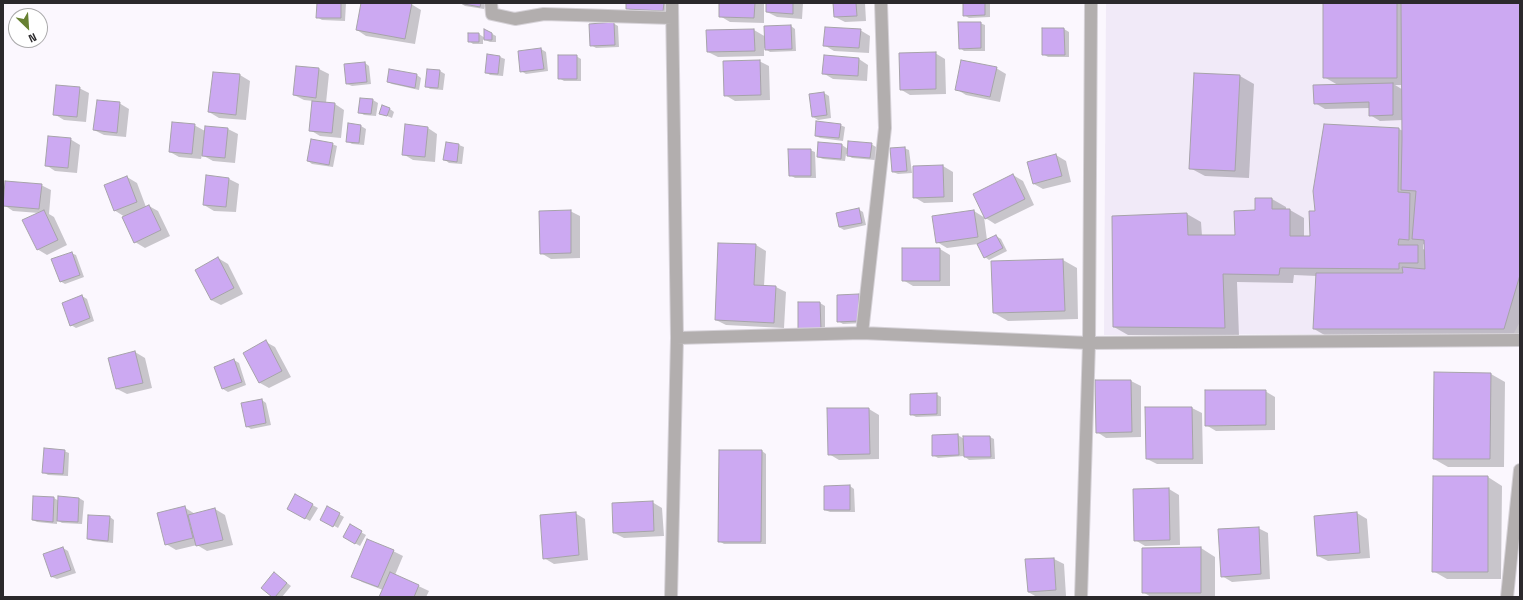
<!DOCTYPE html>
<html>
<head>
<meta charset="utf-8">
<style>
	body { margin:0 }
	#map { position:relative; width:1523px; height:600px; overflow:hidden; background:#fbf7fe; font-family:"Space Grotesk",sans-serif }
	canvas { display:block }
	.frame { position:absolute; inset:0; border:4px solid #2b292c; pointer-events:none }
	.north { position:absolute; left:8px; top:8px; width:40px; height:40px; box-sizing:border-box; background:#fff; border:1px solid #aaa9ab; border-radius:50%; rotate:155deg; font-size:11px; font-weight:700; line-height:16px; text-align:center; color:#2b292c }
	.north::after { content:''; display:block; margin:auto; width:14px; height:18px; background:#678032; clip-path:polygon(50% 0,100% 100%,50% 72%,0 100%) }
</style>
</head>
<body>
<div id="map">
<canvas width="1523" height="600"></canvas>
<div class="frame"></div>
<div class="north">N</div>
</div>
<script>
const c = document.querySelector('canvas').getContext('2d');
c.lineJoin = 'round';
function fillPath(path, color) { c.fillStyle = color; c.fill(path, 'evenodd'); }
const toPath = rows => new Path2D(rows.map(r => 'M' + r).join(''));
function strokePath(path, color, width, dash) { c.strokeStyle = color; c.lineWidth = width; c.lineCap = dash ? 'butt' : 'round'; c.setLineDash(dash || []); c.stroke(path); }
const built = toPath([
	[1106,3,1520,3,1520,322,1514,333,1104,335]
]);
const shadow = toPath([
	[318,3,346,3,345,21,322,20,317,17],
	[362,3,404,3,411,4,421,10,415,44,366,36,357,30],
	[460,3,486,3,484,9,465,6],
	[516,3,542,3,518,4],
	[627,3,674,3,673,16,636,14,627,8],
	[720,3,764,3,764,23,730,22,720,16],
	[767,3,803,3,802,19,777,17,767,12],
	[834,3,865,3,866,21,845,22,835,17],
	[964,3,990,3,990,17,969,18,964,15],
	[1324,3,1520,3,1520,331,1518,336,1328,337,1314,329,1317,276,1294,275,1293,283,1237,282,1239,336,1128,335,1114,327,1187,214,1201,222,1202,236,1236,236,1256,211,1272,199,1286,207,1286,210,1290,210,1304,218,1304,237,1311,237,1316,212,1399,129,1403,131,1403,120,1380,121,1370,115,1370,108,1325,109,1315,103,1338,85,1324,77],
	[1395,85,1403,85,1403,90,1400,88],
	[1423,244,1425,245,1425,250,1423,249],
	[613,23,618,26,619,47,596,48,591,45],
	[980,23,985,25,985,51,964,51,960,48],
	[791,26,795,29,796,51,770,52,764,48,764,56,718,57,708,52,754,30,766,37],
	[1064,29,1069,32,1069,57,1048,57,1043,54],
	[485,30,496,36,496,42,490,42,483,39,483,44,473,44,469,41,479,34,485,38],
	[860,30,870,36,869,53,834,51,824,45],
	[541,49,546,52,548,71,526,74,521,71],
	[935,53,945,59,946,94,910,95,900,89],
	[576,56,581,59,581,81,564,81,559,78],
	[500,57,505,59,503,76,490,75,486,72],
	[859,59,868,65,867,81,833,79,823,73],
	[759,61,769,66,770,100,735,101,725,95],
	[365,63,369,66,371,84,352,86,347,84],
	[996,68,1006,74,1000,102,966,95,956,89],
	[319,69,329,74,326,103,335,104,344,110,341,138,320,136,310,130,313,101,304,100,294,95],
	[428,70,440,71,445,74,443,90,430,89,426,86],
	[214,73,240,75,250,81,246,120,219,118,209,112],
	[1195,74,1240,76,1254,84,1249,178,1205,176,1190,168],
	[417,75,421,78,419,90,392,84,388,82],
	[79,88,89,93,86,122,64,120,54,114],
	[824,93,829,96,831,118,818,120,813,117,810,94],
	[361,99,373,100,378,103,376,116,364,115,359,112],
	[119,103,129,109,126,137,104,135,94,130],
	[390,109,394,112,392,118,380,113],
	[194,125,205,131,228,129,238,134,235,163,213,161,202,155,201,159,179,157,170,152],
	[840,125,845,127,843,141,820,138,816,136],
	[361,126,366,129,364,145,352,144,347,141],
	[428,128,437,134,435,162,413,160,403,154],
	[70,139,80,145,77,173,55,171,46,165],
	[332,144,337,146,333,167,312,164,308,161],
	[871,144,876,147,875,160,852,158,846,154,845,161,823,159,818,157,842,145,848,149],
	[459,145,464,147,462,164,449,163,445,160],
	[904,148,909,150,912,173,898,174,893,172],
	[810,150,815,152,816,178,795,178,790,175],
	[1056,155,1066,161,1071,182,1043,189,1034,184],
	[943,166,953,172,953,202,924,203,914,197],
	[1013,175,1023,181,1034,205,995,224,984,217,987,240,996,236,1001,239,1007,251,989,260,985,257,978,244,947,248,937,242,934,217,974,211,985,218],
	[127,177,137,183,146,207,149,206,158,211,170,236,145,248,135,242,125,217,114,210],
	[229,179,239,184,236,212,214,211,204,205],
	[41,185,51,190,49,214,54,217,67,245,47,255,37,249,39,213,13,211,4,205],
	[858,209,863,212,866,225,844,230,839,227],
	[570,211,580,216,580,258,551,259,541,253],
	[719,244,756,245,766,251,764,286,776,287,786,292,784,328,726,325,716,320],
	[903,249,940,249,950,255,950,286,913,286,903,280],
	[71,253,76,255,84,277,65,284,60,281],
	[218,258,228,264,243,294,221,305,211,300],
	[1063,260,1077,268,1078,319,1008,321,994,313],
	[858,295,863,298,864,323,843,324,838,321],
	[82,296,87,299,94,321,76,328,71,325],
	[799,303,820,303,825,306,825,331,804,331],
	[266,342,275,347,291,377,269,388,260,383],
	[135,352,145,358,152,388,127,394,117,389],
	[234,360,239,363,246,385,228,392,223,389,215,367],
	[1491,374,1505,382,1504,467,1448,467,1434,459],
	[1131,381,1141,386,1141,437,1106,438,1097,432],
	[1265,391,1275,397,1275,430,1216,431,1206,425],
	[936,394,941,397,941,416,916,417,911,414],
	[262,400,266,403,271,425,251,429,246,426],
	[1146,408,1192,408,1202,413,1203,464,1157,464,1147,459],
	[828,409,869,409,879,415,879,459,839,460,829,454],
	[958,435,964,439,990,437,994,439,995,459,969,460,964,456,938,458,933,455,933,436],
	[64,451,69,453,68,476,48,475,43,472],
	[762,451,766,454,766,544,724,544,719,541],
	[1434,477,1488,477,1502,486,1501,579,1447,579,1433,571],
	[850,486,854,489,855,512,830,512,825,510],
	[1169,489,1179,495,1180,545,1145,546,1135,540,1134,490],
	[296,496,318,508,310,521,289,509],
	[59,497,79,498,84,501,82,524,62,523,57,520,57,524,37,522,33,520,54,498,59,501],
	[652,502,662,508,664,536,624,538,614,533],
	[184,507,195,514,215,509,225,515,233,545,207,551,197,545,176,550,166,544],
	[328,508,344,517,338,528,322,519],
	[575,513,585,519,588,560,554,564,544,558],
	[1357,513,1367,519,1370,558,1328,561,1318,556,1315,517],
	[110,517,114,520,113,543,93,541,88,539],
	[350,526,366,535,360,546,344,537],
	[1258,528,1268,533,1270,579,1232,582,1222,576],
	[63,548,68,551,76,573,57,579,52,577,44,555],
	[1201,548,1215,557,1215,597,1151,597,1143,592],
	[393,551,403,556,395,575,429,591,426,597,380,597,383,590,362,582,352,576],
	[1054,559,1064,564,1066,596,1037,597,1028,592,1026,560],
	[274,573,291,586,282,597,274,597]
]);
const building = toPath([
	[317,3,341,3,341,18,316,18,317,3],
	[361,3,412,3,405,39,356,30,361,3],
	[459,3,481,3,480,7,459,3],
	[626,3,664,3,663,11,626,9,626,3],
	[719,3,755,3,754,18,719,17,719,3],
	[766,3,793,3,793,14,766,12,766,3],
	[833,3,856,3,857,16,834,17,833,3],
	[963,3,985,3,985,15,963,16,963,3],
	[1323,3,1397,3,1397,78,1323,78,1323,3],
	[1401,3,1520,3,1520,275,1504,329,1313,329,1316,273,1403,273,1402,267,1425,269,1424,240,1412,239,1416,191,1401,190,1402,139,1401,3],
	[614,22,615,45,590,46,589,24,614,22],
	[958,22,981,22,981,48,959,49,958,22],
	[791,25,792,49,765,50,764,26,791,25],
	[825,27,861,29,859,48,823,46,825,27],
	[1042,28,1064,28,1065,55,1042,55,1042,28],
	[484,29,492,33,492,40,484,40,484,29],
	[754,29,755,51,707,52,706,30,754,29],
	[468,33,479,33,479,42,468,42,468,33],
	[541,48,544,69,520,72,518,51,541,48],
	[936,52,936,89,900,90,899,53,936,52],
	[487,54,500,56,498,74,485,73,487,54],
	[558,55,577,55,577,79,558,79,558,55],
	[824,55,859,58,858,76,822,74,824,55],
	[760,60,761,95,724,96,723,61,760,60],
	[961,60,997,67,990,97,955,90,961,60],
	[365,62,367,82,346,84,344,64,365,62],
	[296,66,319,68,316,98,293,95,296,66],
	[389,69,417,74,415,88,387,82,389,69],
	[427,69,440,70,438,88,425,87,427,69],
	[213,72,240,74,236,115,208,112,213,72],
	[1194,73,1240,75,1235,171,1189,169,1194,73],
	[1393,83,1393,115,1369,116,1369,102,1314,104,1313,85,1393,83],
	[56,85,80,87,77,117,53,115,56,85],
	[824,92,827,115,812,117,809,94,824,92],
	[360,98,373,99,371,114,358,113,360,98],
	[97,100,120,102,117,133,93,130,97,100],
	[312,101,335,103,332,133,309,131,312,101],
	[382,105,390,108,387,116,379,114,382,105],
	[816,121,841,124,839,138,815,136,816,121],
	[172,122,195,124,192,154,169,152,172,122],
	[348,123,361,125,359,143,346,142,348,123],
	[405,124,428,127,425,157,402,155,405,124],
	[1324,124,1399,128,1398,192,1410,193,1409,240,1399,239,1398,245,1418,245,1418,263,1399,263,1399,269,1280,268,1279,275,1223,274,1225,328,1113,327,1112,216,1187,213,1188,235,1235,235,1234,211,1255,210,1255,198,1272,198,1272,209,1290,209,1290,236,1310,236,1309,211,1315,211,1313,191,1324,124],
	[205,126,228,128,225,158,202,156,205,126],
	[48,136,71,138,68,168,45,166,48,136],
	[311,139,333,143,329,165,307,161,311,139],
	[848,141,872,143,870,158,847,156,848,141],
	[446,142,459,144,457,162,443,160,446,142],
	[818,142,842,144,841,159,817,157,818,142],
	[905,147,907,171,892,172,890,148,905,147],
	[788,149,811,149,811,176,789,176,788,149],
	[1056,154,1062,176,1033,184,1027,162,1056,154],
	[943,165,944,197,913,198,913,166,943,165],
	[1013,174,1025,199,985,219,973,194,1013,174],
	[206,175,229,178,226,207,203,205,206,175],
	[127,176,137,202,114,211,104,185,127,176],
	[5,181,42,184,39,209,3,206,5,181],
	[149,205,161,230,134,243,122,217,149,205],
	[859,208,862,223,839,227,836,213,859,208],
	[44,210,58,240,37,250,22,220,44,210],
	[571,210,571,253,540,254,539,211,571,210],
	[974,210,978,237,936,243,932,216,974,210],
	[996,235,1003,248,984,258,977,244,996,235],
	[718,243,756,244,754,285,776,286,774,323,715,320,718,243],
	[902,248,940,248,940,281,902,281,902,248],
	[72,252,80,275,60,282,51,259,72,252],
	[218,257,234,288,211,300,195,270,218,257],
	[1063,259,1065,311,993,313,991,261,1063,259],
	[859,294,859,321,837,322,837,295,859,294],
	[82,295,90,318,70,326,62,303,82,295],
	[798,302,820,302,821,329,798,329,798,302],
	[266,340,282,371,259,383,243,353,266,340],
	[135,351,143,383,116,389,108,358,135,351],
	[234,359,242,382,222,389,214,367,234,359],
	[1434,372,1491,373,1490,459,1433,459,1434,372],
	[1095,380,1131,380,1132,432,1096,433,1095,380],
	[1205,390,1266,390,1266,425,1205,426,1205,390],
	[937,393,937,414,910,415,910,394,937,393],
	[262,399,266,423,246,427,241,403,262,399],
	[1145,407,1192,407,1193,459,1146,459,1145,407],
	[827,408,869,408,870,454,828,455,827,408],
	[958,434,959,455,932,456,932,435,958,434],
	[963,436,990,436,991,457,964,457,963,436],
	[44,448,65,450,63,474,42,473,44,448],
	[719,450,762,450,761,542,718,542,719,450],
	[1433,476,1488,476,1488,572,1432,572,1433,476],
	[850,485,850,510,824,510,824,486,850,485],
	[1169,488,1170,540,1134,541,1133,489,1169,488],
	[295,494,313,504,305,519,287,509,295,494],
	[33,496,54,497,53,522,32,520,33,496],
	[58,496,79,498,78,522,57,521,58,496],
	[653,501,654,531,613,533,612,503,653,501],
	[185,506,193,538,165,545,157,513,185,506],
	[327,506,340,513,333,527,320,520,327,506],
	[215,508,223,540,196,546,188,515,215,508],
	[576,512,579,555,543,559,540,515,576,512],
	[1357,512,1360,553,1317,556,1314,516,1357,512],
	[88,515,110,516,108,541,87,539,88,515],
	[350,524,362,531,355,544,343,537,350,524],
	[1259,527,1261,574,1221,577,1218,529,1259,527],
	[367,539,394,550,378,587,351,577,367,539],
	[63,547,71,570,51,577,43,554,63,547],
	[1201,547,1201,593,1142,593,1142,548,1201,547],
	[1054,558,1056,590,1028,592,1025,559,1054,558],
	[274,572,287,583,275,597,272,597,261,588,274,572],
	[390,572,419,585,414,597,379,597,390,572]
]);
const street = toPath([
	[491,3,492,14,515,19,544,14,672,18],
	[862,333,885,128,881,3],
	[677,338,862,333,1089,343,1520,340],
	[671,597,677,338,672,3],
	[1081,597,1089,343,1091,3],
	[1507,597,1520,470]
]);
fillPath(built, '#f1eaf8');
fillPath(shadow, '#0003');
fillPath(building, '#cca9f2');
strokePath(building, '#a6a3a9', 1);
strokePath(street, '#d6d2d8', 14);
strokePath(street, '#b2aeae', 12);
</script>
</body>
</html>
